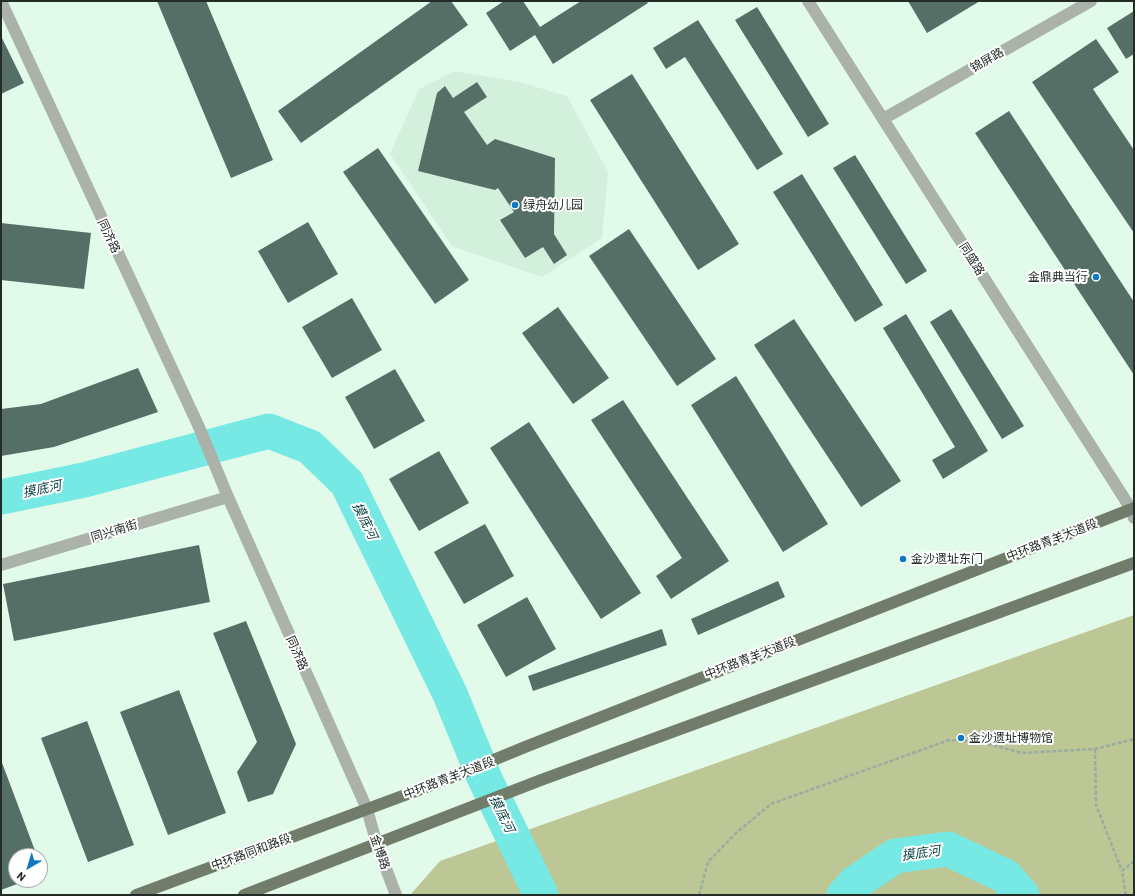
<!DOCTYPE html>
<html>
<head>
<meta charset="utf-8">
<style>
	body { margin:0 }
	#map { position:relative; width:1135px; height:896px; overflow:hidden; background:#e2fae9; font-family:Barlow,sans-serif }
	canvas { display:block }
	.frame { position:absolute; inset:0; border:2px solid #222b25; pointer-events:none }
	.north { position:absolute; left:8px; top:848px; width:40px; height:40px; box-sizing:border-box; background:#fff; border:1px solid #a7aaa8; border-radius:50%; rotate:218deg; font-size:11px; font-weight:700; line-height:16px; text-align:center; color:#222b25 }
	.north::after { content:''; display:block; margin:auto; width:14px; height:18px; background:#1077c2; clip-path:polygon(50% 0,100% 100%,50% 72%,0 100%) }
</style>
</head>
<body>
<div id="map">
<canvas width="1135" height="896"></canvas>
<div class="frame"></div>
<div class="north">N</div>
</div>
<script>
const c = document.querySelector('canvas').getContext('2d');
c.lineJoin = 'round';
function fillPath(path, color) { c.fillStyle = color; c.fill(path, 'evenodd'); }
const toPath = rows => new Path2D(rows.map(r => 'M' + r).join(''));
function strokePath(path, color, width, dash) { c.strokeStyle = color; c.lineWidth = width; c.lineCap = dash ? 'butt' : 'round'; c.setLineDash(dash || []); c.stroke(path); }
function label(font, color, halo, rows, align = 'center') {
  c.font = font + ' Barlow,"Noto Sans SC",sans-serif'; c.lineWidth = 4; c.setLineDash([]); c.textBaseline = 'middle'; c.strokeStyle = halo; c.fillStyle = color; for (const [text, x, y, turn = 0] of rows) {
    c.save(); c.translate(x, y); c.rotate((+turn || 0) * Math.PI / 180); c.textAlign = isNaN(turn) ? turn : align; if (halo) c.strokeText(text, 0, 0); c.fillText(text, 0, 0); c.restore();
  }
}
const built = toPath([
	[455,71,519,82,567,96,608,172,602,238,542,277,452,246,390,154,419,89]
]);
const green = toPath([
	[1134,615,1134,895,411,894,440,861]
]);
const river = toPath([
	[1,497,84,480,269,431,310,447,347,483,450,694,484,777,541,895],
	[844,895,855,883,895,856,948,849,1005,876,1022,895]
]);
const building = toPath([
	[157,1,206,1,273,160,231,178],
	[432,1,451,1,468,25,301,143,278,111],
	[504,1,523,1,540,27,581,1,646,1,648,3,553,64,535,35,510,51,486,13],
	[908,1,980,1,927,33],
	[757,7,829,124,808,137,735,20],
	[1134,11,1134,54,1126,59,1107,28],
	[698,20,783,154,757,170,685,57,666,69,653,48],
	[1,36,24,83,1,94],
	[1096,39,1119,72,1093,89,1134,150,1134,233,1032,82],
	[632,74,739,244,698,270,590,100],
	[477,82,487,97,464,112,487,145,495,139,555,158,554,234,567,255,554,264,543,247,525,258,500,220,514,212,498,188,495,190,418,171,437,93,445,86,453,98],
	[1009,111,1134,302,1134,375,975,133],
	[378,148,469,280,435,304,343,172],
	[855,155,927,271,906,284,833,168],
	[802,174,883,305,855,322,773,192],
	[308,222,338,274,288,303,258,251],
	[1,223,91,233,84,289,1,280],
	[629,229,716,359,677,386,589,256],
	[352,298,382,350,332,378,302,327],
	[558,307,609,378,573,404,522,333],
	[951,309,1024,426,1002,439,930,322],
	[906,314,988,451,943,479,932,460,955,447,883,328],
	[794,319,901,481,861,507,754,345],
	[138,368,158,412,54,447,1,456,1,409,41,404],
	[395,369,425,421,374,449,345,397],
	[736,376,828,524,783,552,691,405],
	[623,400,729,561,671,599,656,576,682,558,591,420],
	[529,422,641,593,601,619,490,448],
	[439,451,469,503,419,531,389,479],
	[485,524,514,576,464,604,434,552],
	[199,545,210,602,14,641,3,584],
	[778,581,785,597,698,635,691,619],
	[527,597,556,649,506,677,477,625],
	[246,621,296,744,273,794,248,802,237,772,257,742,213,633],
	[662,629,667,645,533,691,528,676],
	[179,690,226,813,168,835,120,712],
	[87,721,134,845,88,862,41,738],
	[1,760,37,856,16,856,16,880,28,880,1,890]
]);
const path = toPath([
	[1095,749,1096,805,1122,871],
	[699,895,708,862,735,834,771,804,949,740,981,742,1022,753,1095,749,1134,739],
	[1126,895,1122,871,1134,861]
]);
const minor = toPath([
	[1,1,199,427,228,497,367,809,377,845,396,895],
	[883,119,1091,1],
	[1,565,228,497]
]);
const tertiary = toPath([
	[808,1,1131,509,1134,518]
]);
const primary = toPath([
	[136,895,440,782,525,747,1134,508],
	[244,895,541,780,1134,563]
]);
const markers = [
	[515,205,4,"#1077c2"],
	[1096,277,4,"#1077c2"],
	[903,559,4,"#1077c2"],
	[961,738,4,"#1077c2"]
];
const streetNames = [
	["锦屏路",987,60,-30],
	["同济路",109,236,65],
	["同盛路",972,259,58],
	["同兴南街",114,531,-17],
	["中环路青羊大道段",1052,540,-21],
	["同济路",297,653,66],
	["中环路青羊大道段",750,658,-21],
	["中环路青羊大道段",449,778,-21],
	["中环路同和路段",251,852,-20],
	["金博路",380,852,71]
];
const poiNames = [
	["绿舟幼儿园",523,205],
	["金鼎典当行",1088,277,"right"],
	["金沙遗址东门",911,559],
	["金沙遗址博物馆",969,738]
];
const waterNames = [
	["摸底河",42,489,-12],
	["摸底河",365,521,64],
	["摸底河",502,814,64],
	["摸底河",921,853,-8]
];
fillPath(built, '#d2f0db');
fillPath(green, '#bdc795');
strokePath(river, '#76e9e4', 35);
fillPath(building, '#556f67');
strokePath(path, '#9aac9f', 2.5, [4, 2]);
strokePath(minor, '#abb2a9', 12);
strokePath(tertiary, '#abb2a9', 12);
strokePath(primary, '#717c6b', 12);
for (const [x, y, r, color] of markers) { const dot = new Path2D(); dot.arc(x, y, r, 0, 2 * Math.PI); c.fillStyle = color; c.fill(dot); strokePath(dot, '#fff', 1.5); }
label('12px', '#222b25', '#fff', streetNames);
label('12px', '#222b25', '#fff', poiNames, 'left');
label('italic 13px', '#043d3c', '#fff', waterNames);
</script>
</body>
</html>
